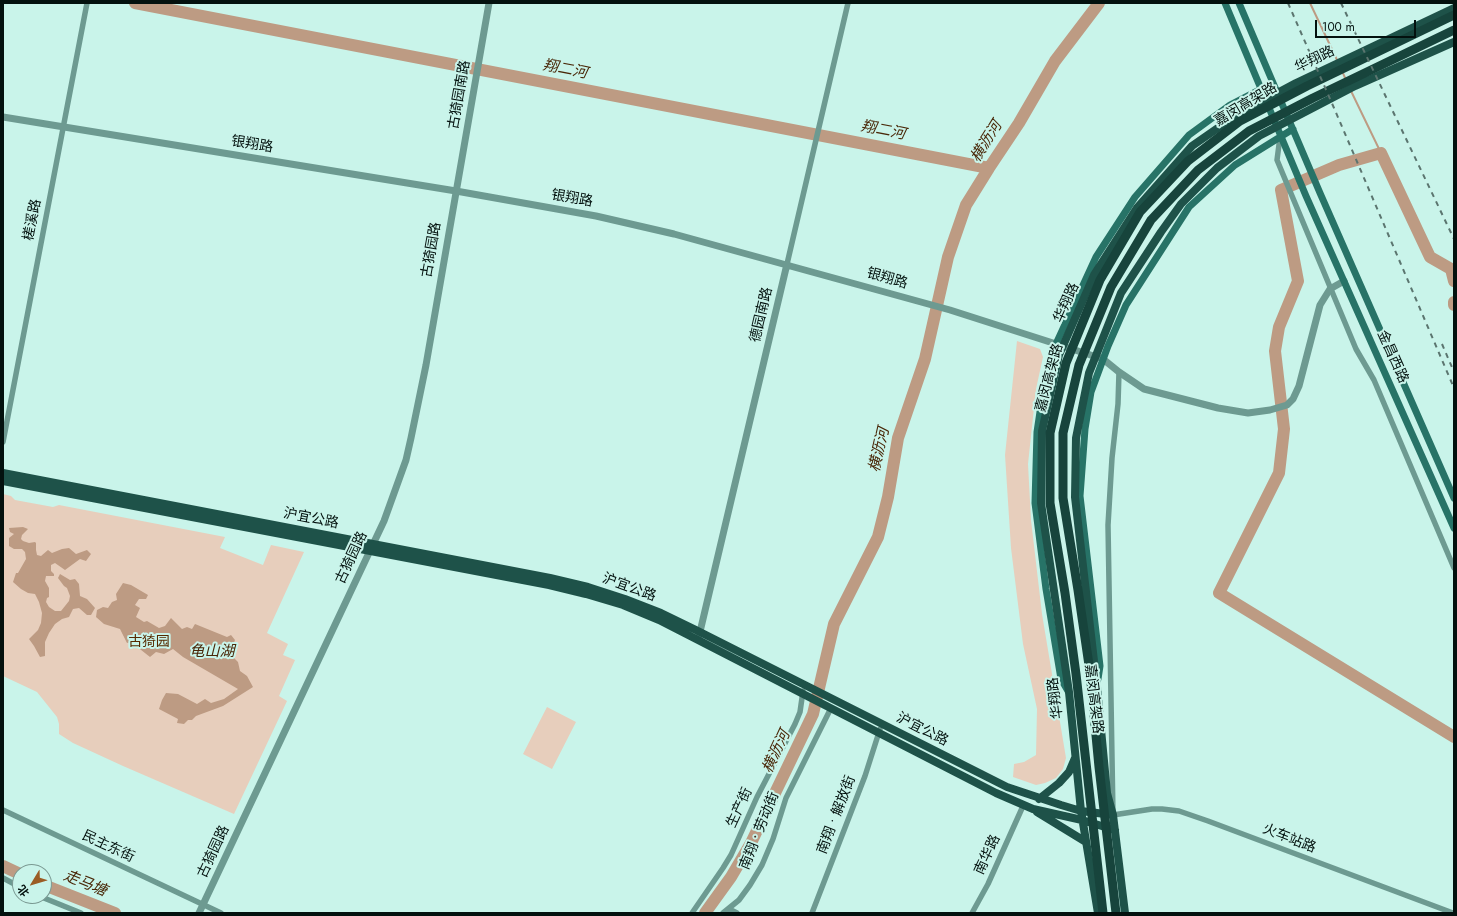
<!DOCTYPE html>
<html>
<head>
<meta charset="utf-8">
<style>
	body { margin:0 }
	#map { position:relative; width:1457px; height:916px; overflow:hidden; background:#c9f4ea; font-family:Jost,"Noto Sans SC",sans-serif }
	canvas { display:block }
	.frame { position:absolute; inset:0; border:4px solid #03110e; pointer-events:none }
	.north { position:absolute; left:12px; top:864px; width:40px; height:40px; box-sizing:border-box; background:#c9f4ea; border:1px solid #7a9992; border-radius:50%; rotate:232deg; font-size:11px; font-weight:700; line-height:16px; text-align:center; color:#03110e }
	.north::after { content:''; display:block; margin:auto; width:14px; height:18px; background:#9b5c24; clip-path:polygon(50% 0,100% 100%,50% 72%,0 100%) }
	.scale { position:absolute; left:1315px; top:20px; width:101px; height:18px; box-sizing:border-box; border:2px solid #03110e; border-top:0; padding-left:5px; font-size:12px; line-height:14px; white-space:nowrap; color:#03110e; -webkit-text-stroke:3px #c9f4ea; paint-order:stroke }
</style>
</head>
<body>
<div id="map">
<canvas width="1457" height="916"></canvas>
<div class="frame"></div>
<div class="north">北</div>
<div class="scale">100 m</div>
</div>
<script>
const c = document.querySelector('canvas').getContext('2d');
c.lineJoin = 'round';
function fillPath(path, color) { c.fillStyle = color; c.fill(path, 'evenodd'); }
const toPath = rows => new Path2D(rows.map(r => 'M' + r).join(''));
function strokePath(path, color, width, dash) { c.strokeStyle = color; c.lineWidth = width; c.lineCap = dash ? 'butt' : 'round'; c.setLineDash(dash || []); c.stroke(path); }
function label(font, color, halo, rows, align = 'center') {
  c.font = font + ' Jost,"Noto Sans SC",sans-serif'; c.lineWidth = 4; c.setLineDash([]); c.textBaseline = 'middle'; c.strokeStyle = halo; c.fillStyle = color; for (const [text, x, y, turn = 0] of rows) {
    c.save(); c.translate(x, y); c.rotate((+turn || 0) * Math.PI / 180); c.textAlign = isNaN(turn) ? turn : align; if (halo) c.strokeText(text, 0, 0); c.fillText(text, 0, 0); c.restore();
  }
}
const green = toPath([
	[1017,341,1040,349,1043,357,1036,389,1028,464,1031,520,1042,614,1066,758,1063,769,1056,778,1045,783,1036,785,1013,777,1014,764,1024,762,1036,755,1037,709,1023,644,1011,548,1005,455],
	[3,494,11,496,15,500,53,507,59,505,225,537,220,548,263,565,271,545,304,552,267,633,288,644,283,655,295,660,279,696,287,701,234,814,123,766,73,743,59,734,59,724,57,717,37,692,3,676],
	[547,707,576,722,552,769,523,754]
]);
const water = toPath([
	[23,527,28,529,22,535,21,539,23,541,29,543,35,542,36,543,36,550,37,555,41,556,48,550,52,553,62,549,69,548,76,554,87,550,91,554,86,561,80,559,65,570,55,563,51,565,51,571,54,574,54,576,46,576,45,581,49,588,49,597,47,598,46,602,49,607,55,611,61,611,69,601,70,596,67,588,64,586,58,578,60,574,70,580,75,579,79,584,80,596,87,599,95,608,91,615,87,615,79,608,73,609,69,617,62,619,55,624,49,633,45,642,45,656,40,657,34,646,29,639,38,630,41,623,42,613,39,602,35,594,28,593,21,589,13,582,16,573,18,573,26,559,25,552,22,549,14,549,9,546,9,538,14,534,10,532,9,528],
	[123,583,131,585,148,595,146,599,139,599,135,605,140,608,136,617,144,622,147,621,159,628,165,626,171,618,182,629,187,627,192,629,195,624,227,637,231,635,235,640,231,651,232,656,238,662,240,671,247,676,253,687,223,706,196,716,192,720,188,720,184,724,177,723,178,719,159,709,162,700,166,693,178,694,197,704,205,699,211,703,224,699,238,689,183,657,173,649,164,654,156,652,150,657,131,642,127,643,120,629,104,624,96,617,97,610,103,607,108,608,112,602,117,600,116,594]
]);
const stream = toPath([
	[1310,3,1338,62],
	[1342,71,1346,80],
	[1351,91,1381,153]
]);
const river = toPath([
	[135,3,989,168],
	[1454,281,1451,269,1430,257,1381,153,1339,165,1281,190,1298,281,1279,327,1275,351,1284,429,1279,473,1219,593,1454,737],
	[1454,302,1454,305],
	[3,866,20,874],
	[44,885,115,913],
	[705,913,731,877,751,843,813,714,834,624,878,537,888,497,898,438,925,359,948,257,966,205,989,168,1019,123,1055,61,1099,3]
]);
const minor = toPath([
	[1280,137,1277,160,1356,349,1374,380,1454,568],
	[787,264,848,3],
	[1119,372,1118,404,1112,458,1108,525,1113,815,1152,809,1162,809,1179,811,1208,821,1453,913],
	[3,442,87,3],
	[3,810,221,913],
	[3,878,20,887],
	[39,896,81,913],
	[729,909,737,913],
	[692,913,723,868,731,855,757,797,795,724,800,712,803,691],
	[723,913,739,900,750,885,762,865,773,839,786,798,831,708],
	[812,913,865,776,880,729],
	[972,913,988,884,1023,806]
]);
const tertiary = toPath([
	[3,117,456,191,596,216,674,234,950,310,1103,359,1119,372,1144,389,1218,408,1248,413,1270,410,1287,405,1293,399,1299,386,1320,305,1330,289,1344,281],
	[699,636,787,264],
	[199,913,384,521,406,460,411,438,426,365,489,3]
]);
const secondary = toPath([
	[1225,3,1306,196,1454,528],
	[1239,3,1320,193,1454,498],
	[1098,679,1100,666,1080,496,1085,429,1091,392,1108,346,1126,305,1189,207,1235,165,1293,129],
	[1068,691,1061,679,1046,589,1035,503,1037,432,1044,385,1056,344,1096,257,1135,197,1189,135,1230,105,1261,89,1273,84]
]);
const primary = toPath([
	[3,473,550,578,588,587,625,599,661,613,696,630,1007,787,1061,805,1081,811,1113,815],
	[3,481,549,585,586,594,623,605,659,620,698,640,996,793,1033,809,1082,820,1115,830],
	[1039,799,1059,783,1069,772,1075,758],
	[1037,812,1086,842],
	[1098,913,1081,811,1069,692,1041,503,1042,431,1059,355,1094,275,1137,208,1192,146,1238,114,1296,83,1454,8],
	[1125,913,1113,815,1107,793,1097,687,1075,497,1076,438,1089,373,1121,293,1161,232,1181,204,1217,168,1259,136,1355,86,1454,42]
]);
const trunk = toPath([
	[1103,913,1076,674,1065,593,1050,503,1050,433,1066,363,1100,280,1140,212,1188,161,1240,121,1307,86,1454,15],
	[1116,913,1099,767,1090,672,1078,590,1063,498,1063,433,1079,365,1111,287,1151,220,1198,170,1249,131,1313,98,1454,30]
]);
const rail = toPath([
	[1288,3,1334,108,1454,388],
	[1341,3,1454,239],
	[1442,344,1454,372]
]);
const streetNames = [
	["华翔路",1315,60,-26],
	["古猗园南路",460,95,-80],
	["嘉闵高架路",1246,105,-31],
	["银翔路",252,145,9],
	["银翔路",572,199,10],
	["槎溪路",33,220,-79],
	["古猗园路",432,250,-80],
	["银翔路",887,279,16],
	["华翔路",1067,303,-66],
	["德园南路",762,315,-77],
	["金昌西路",1392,357,66],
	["嘉闵高架路",1050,378,-75],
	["沪宜公路",311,519,11],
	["古猗园路",352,558,-65],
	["沪宜公路",629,588,20],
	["华翔路",1056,698,-97],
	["嘉闵高架路",1093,699,83],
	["沪宜公路",922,730,27],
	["生产街",740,808,-65],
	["南翔 • 解放街",837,815,-69],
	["南翔 • 劳动街",760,831,-68],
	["火车站路",1289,839,21],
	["民主东街",108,847,25],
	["古猗园路",214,852,-65],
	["南华路",988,855,-65]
];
const parkNames = [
	["古猗园",149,643]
];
const waterNames = [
	["翔二河",565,70,11],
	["翔二河",883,131,11],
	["横沥河",987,142,-58],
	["横沥河",880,450,-77],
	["龟山湖",212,652],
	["横沥河",777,752,-65],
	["走马塘",85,884,22]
];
fillPath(green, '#e7cebc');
fillPath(water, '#bd9b83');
strokePath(stream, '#bd9b83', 2);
strokePath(river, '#bd9b83', 12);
strokePath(minor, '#6d9a91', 5.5);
strokePath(tertiary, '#6d9a91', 7);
strokePath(secondary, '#277367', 7);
strokePath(primary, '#1e5249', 8);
strokePath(trunk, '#17443c', 9);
strokePath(rail, '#5b756f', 2, [5, 5]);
label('14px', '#03110e', '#c9f4ea', streetNames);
label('14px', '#562a00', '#c9f4ea', parkNames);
label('italic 15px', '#492708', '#c9f4ea', waterNames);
</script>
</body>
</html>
